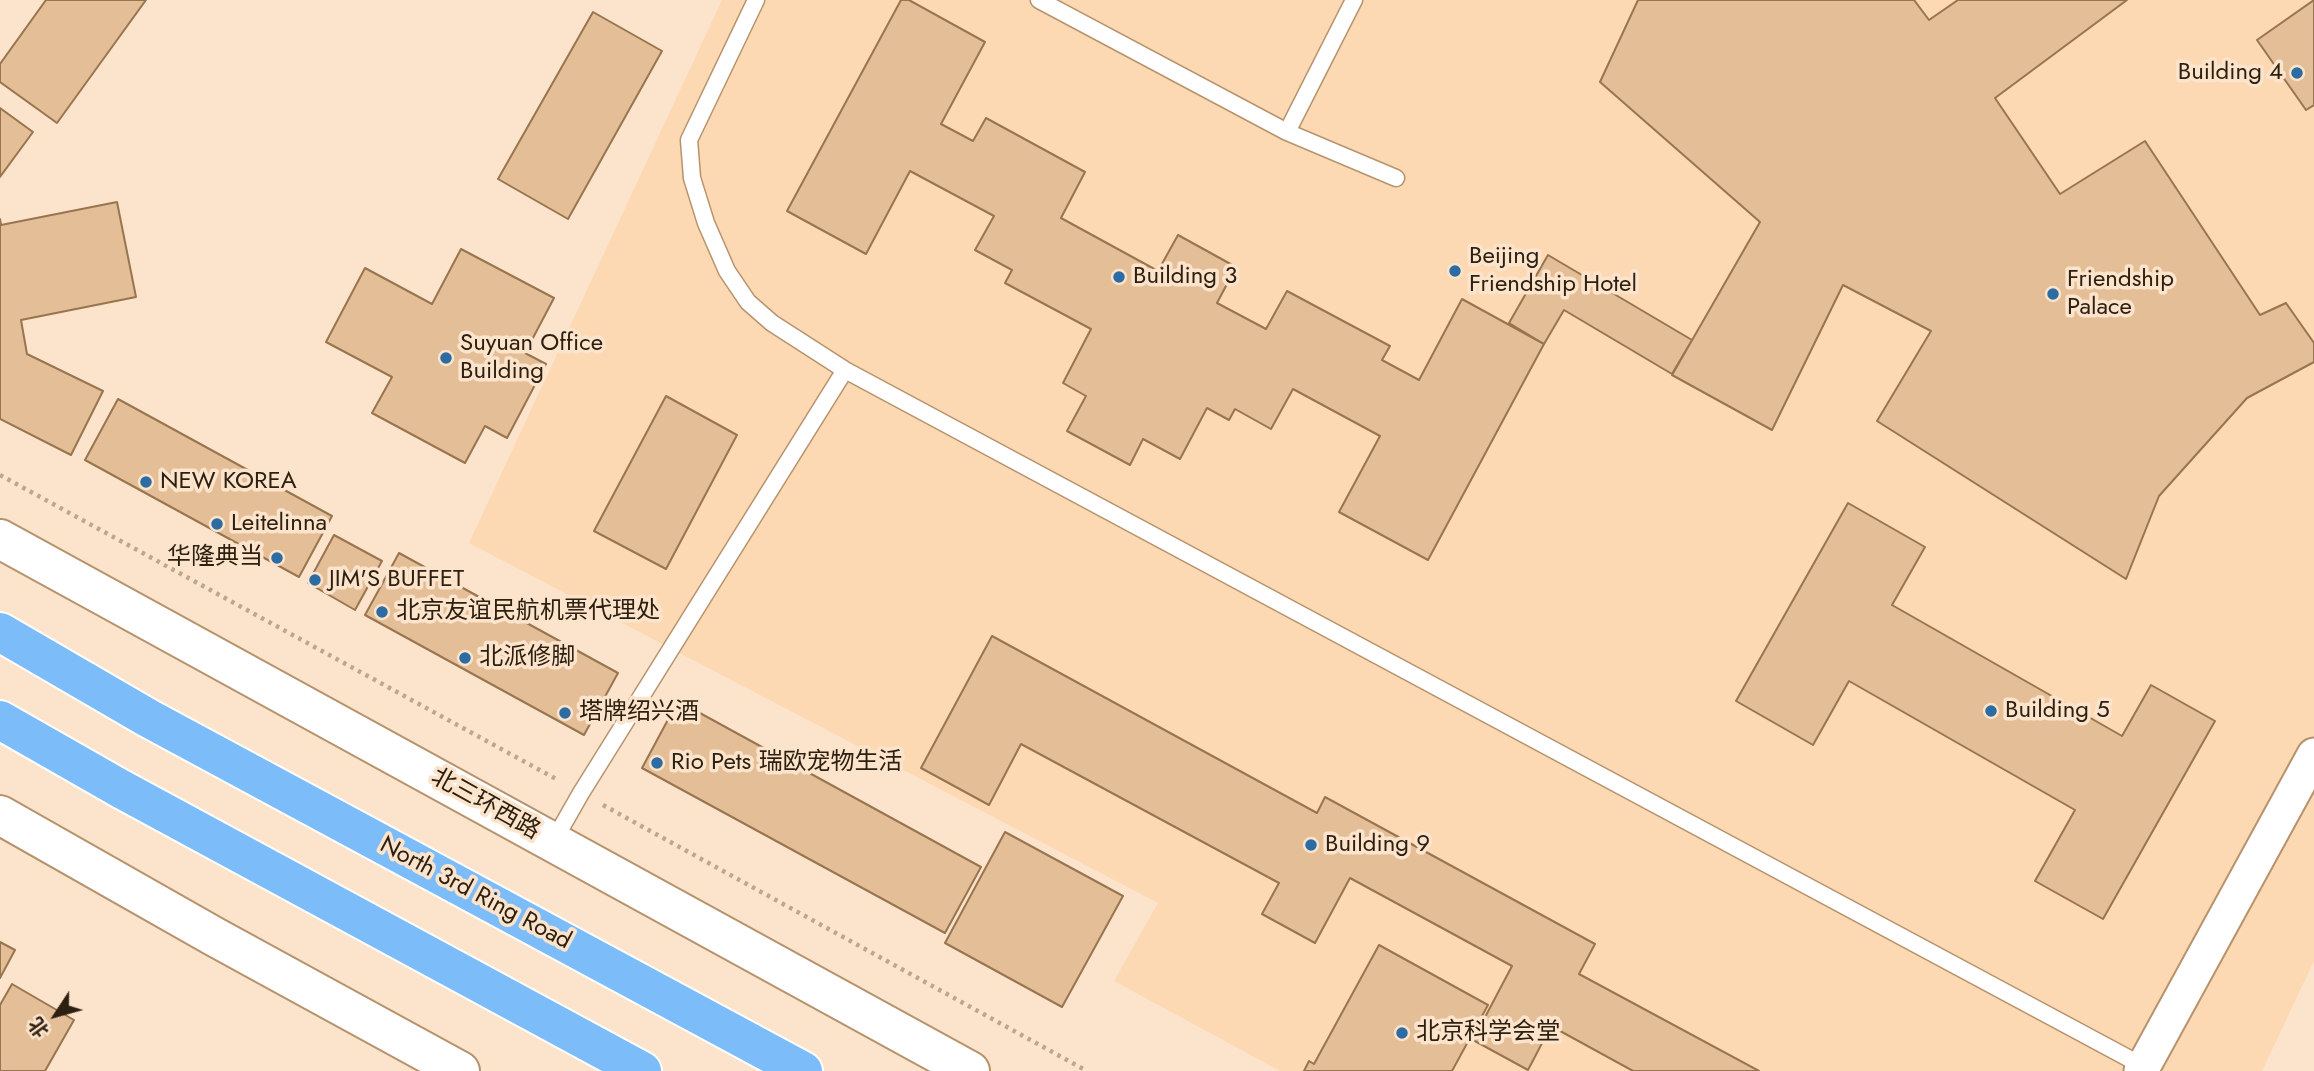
<!DOCTYPE html>
<html>
<head>
<meta charset="utf-8">
<style>
	body { margin:0 }
	#map { position:relative; width:2314px; height:1071px; overflow:hidden; background:#fce4cc; font-family:Jost,"Noto Sans SC",sans-serif }
	canvas { display:block }
	.north { position:absolute; left:21px; top:980px; width:70px; height:70px; -webkit-text-stroke:5px #fce4cc; paint-order:stroke; rotate:234deg; font-size:19px; font-weight:700; line-height:28px; text-align:center; color:#2e2010 }
	.north::after { content:''; display:block; margin:auto; width:24px; height:32px; background:#2e2010; clip-path:polygon(50% 0,100% 100%,50% 72%,0 100%) }
</style>
</head>
<body>
<div id="map">
<canvas width="2314" height="1071"></canvas>
<div class="north">北</div>
</div>
<script>
const c = document.querySelector('canvas').getContext('2d');
c.lineJoin = 'round';
function fillPath(path, color) { c.fillStyle = color; c.fill(path, 'evenodd'); }
const toPath = rows => new Path2D(rows.map(r => 'M' + r).join(''));
function strokePath(path, color, width, dash) { c.strokeStyle = color; c.lineWidth = width; c.lineCap = dash ? 'butt' : 'round'; c.setLineDash(dash || []); c.stroke(path); }
function label(font, color, halo, rows, align = 'center') {
  c.font = font + ' Jost,"Noto Sans SC",sans-serif'; c.lineWidth = 7; c.setLineDash([]); c.textBaseline = 'middle'; c.strokeStyle = halo; c.fillStyle = color; for (const [text, x, y, turn = 0] of rows) {
    c.save(); c.translate(x, y); c.rotate((+turn || 0) * Math.PI / 180); c.textAlign = isNaN(turn) ? turn : align; if (halo) c.strokeText(text, 0, 0); c.fillText(text, 0, 0); c.restore();
  }
}
const built = toPath([
	[722,0,2314,0,2314,961,2262,1071,1280,1071,1114,981,1158,903,469,543]
]);
const building = toPath([
	[46,0,146,0,57,123,0,82,0,64,46,0],
	[901,0,909,0,985,42,941,124,973,141,986,118,1085,172,1061,218,1158,271,1178,235,1236,267,1217,303,1266,329,1287,291,1390,346,1382,360,1419,380,1462,299,1544,344,1428,560,1339,512,1380,436,1293,389,1271,429,1235,409,1229,420,1207,408,1180,459,1143,439,1130,465,1067,431,1086,396,1063,383,1091,329,1005,283,1012,270,975,250,994,216,910,171,866,254,787,211,901,0],
	[1638,0,1914,0,1929,20,1958,0,2127,0,1995,98,2060,194,2145,141,2260,315,2286,303,2314,343,2314,362,2247,398,2159,496,2126,579,1877,421,1931,331,1843,285,1772,430,1672,375,1760,222,1600,82,1638,0],
	[2314,0,2314,105,2306,110,2257,40,2314,0],
	[593,12,662,51,568,219,498,179,593,12],
	[0,108,33,132,0,177,0,108],
	[117,202,136,297,21,320,27,354,103,391,71,455,0,419,0,219,1,225,117,202],
	[461,249,554,298,525,353,546,364,507,438,485,426,465,463,372,413,392,377,326,342,365,268,432,304,461,249],
	[1548,255,1692,340,1672,374,1564,310,1544,344,1509,323,1548,255],
	[666,396,737,435,666,569,594,531,666,396],
	[118,399,332,516,299,577,85,460,118,399],
	[1848,503,1925,547,1892,605,2122,736,2151,685,2215,721,2103,919,2035,881,2075,810,1849,681,1813,745,1736,701,1848,503],
	[334,535,382,561,355,610,308,583,334,535],
	[399,553,618,673,584,735,365,615,399,553],
	[992,636,1317,813,1325,797,1595,944,1579,974,1759,1071,1633,1071,1551,1026,1528,1070,1473,1040,1512,966,1350,878,1315,943,1262,914,1279,883,1021,744,989,805,921,768,992,636],
	[678,701,981,867,945,933,642,768,678,701],
	[1005,832,1123,896,1062,1007,945,943,1005,832],
	[0,942,15,950,0,978,0,942],
	[1379,945,1488,1005,1452,1071,1304,1071,1309,1061,1314,1064,1379,945],
	[12,984,74,1020,45,1071,0,1071,0,1005,12,984]
]);
const path = toPath([
	[0,475,558,780],
	[603,805,1087,1071]
]);
const service = toPath([
	[756,0,689,140,692,178,706,223,727,271,748,302,772,323,845,370,2143,1066],
	[1039,0,1287,132,1354,0],
	[1287,132,1396,178],
	[553,842,581,793,845,370]
]);
const minor = toPath([
	[2141,1071,2314,755]
]);
const tertiary = toPath([
	[0,539,970,1071],
	[0,815,215,937,460,1071]
]);
const trunk = toPath([
	[0,632,148,718,803,1071],
	[0,720,121,789,642,1071]
]);
const markers = [
	[2297,73,7,"#2d6ca2"],
	[1455,271,7,"#2d6ca2"],
	[1119,277,7,"#2d6ca2"],
	[2053,294,7,"#2d6ca2"],
	[446,358,7,"#2d6ca2"],
	[146,482,7,"#2d6ca2"],
	[217,524,7,"#2d6ca2"],
	[277,558,7,"#2d6ca2"],
	[315,580,7,"#2d6ca2"],
	[382,612,7,"#2d6ca2"],
	[465,658,7,"#2d6ca2"],
	[1991,711,7,"#2d6ca2"],
	[565,713,7,"#2d6ca2"],
	[657,763,7,"#2d6ca2"],
	[1311,845,7,"#2d6ca2"],
	[1402,1033,7,"#2d6ca2"]
];
const poiNames = [
	["Building 4",2283,73,"right"],
	["Beijing",1469,257],
	["Friendship Hotel",1469,285],
	["Building 3",1133,277],
	["Friendship",2067,280],
	["Palace",2067,308],
	["Suyuan Office",460,344],
	["Building",460,372],
	["NEW KOREA",160,482],
	["Leitelinna",231,524],
	["华隆典当",263,558,"right"],
	["JIM'S BUFFET",329,580],
	["北京友谊民航机票代理处",396,612],
	["北派修脚",479,658],
	["Building 5",2005,711],
	["塔牌绍兴酒",579,713],
	["Rio Pets 瑞欧宠物生活",671,763],
	["Building 9",1325,845],
	["北京科学会堂",1416,1033]
];
const streetNames = [
	["北三环西路",485,805,29],
	["North 3rd Ring Road",475,894,28]
];
fillPath(built, '#fcd8b3');
fillPath(building, '#e3be96');
strokePath(building, '#98754f', 2);
strokePath(service, '#b7936d', 19);
strokePath(minor, '#b7936d', 37);
strokePath(tertiary, '#b7936d', 42);
strokePath(trunk, '#fff', 42);
strokePath(path, '#bba691', 4.5, [3.5, 5]);
strokePath(service, '#fff', 16);
strokePath(minor, '#fff', 33);
strokePath(tertiary, '#fff', 38);
strokePath(trunk, '#7cbcf8', 38);
for (const [x, y, r, color] of markers) { const dot = new Path2D(); dot.arc(x, y, r, 0, 2 * Math.PI); c.fillStyle = color; c.fill(dot); strokePath(dot, '#fce4cc', 2.5); }
label('24px', '#2e2010', '#fce4cc', poiNames, 'left');
label('24px', '#2e2010', '#fce4cc', streetNames);
</script>
</body>
</html>
